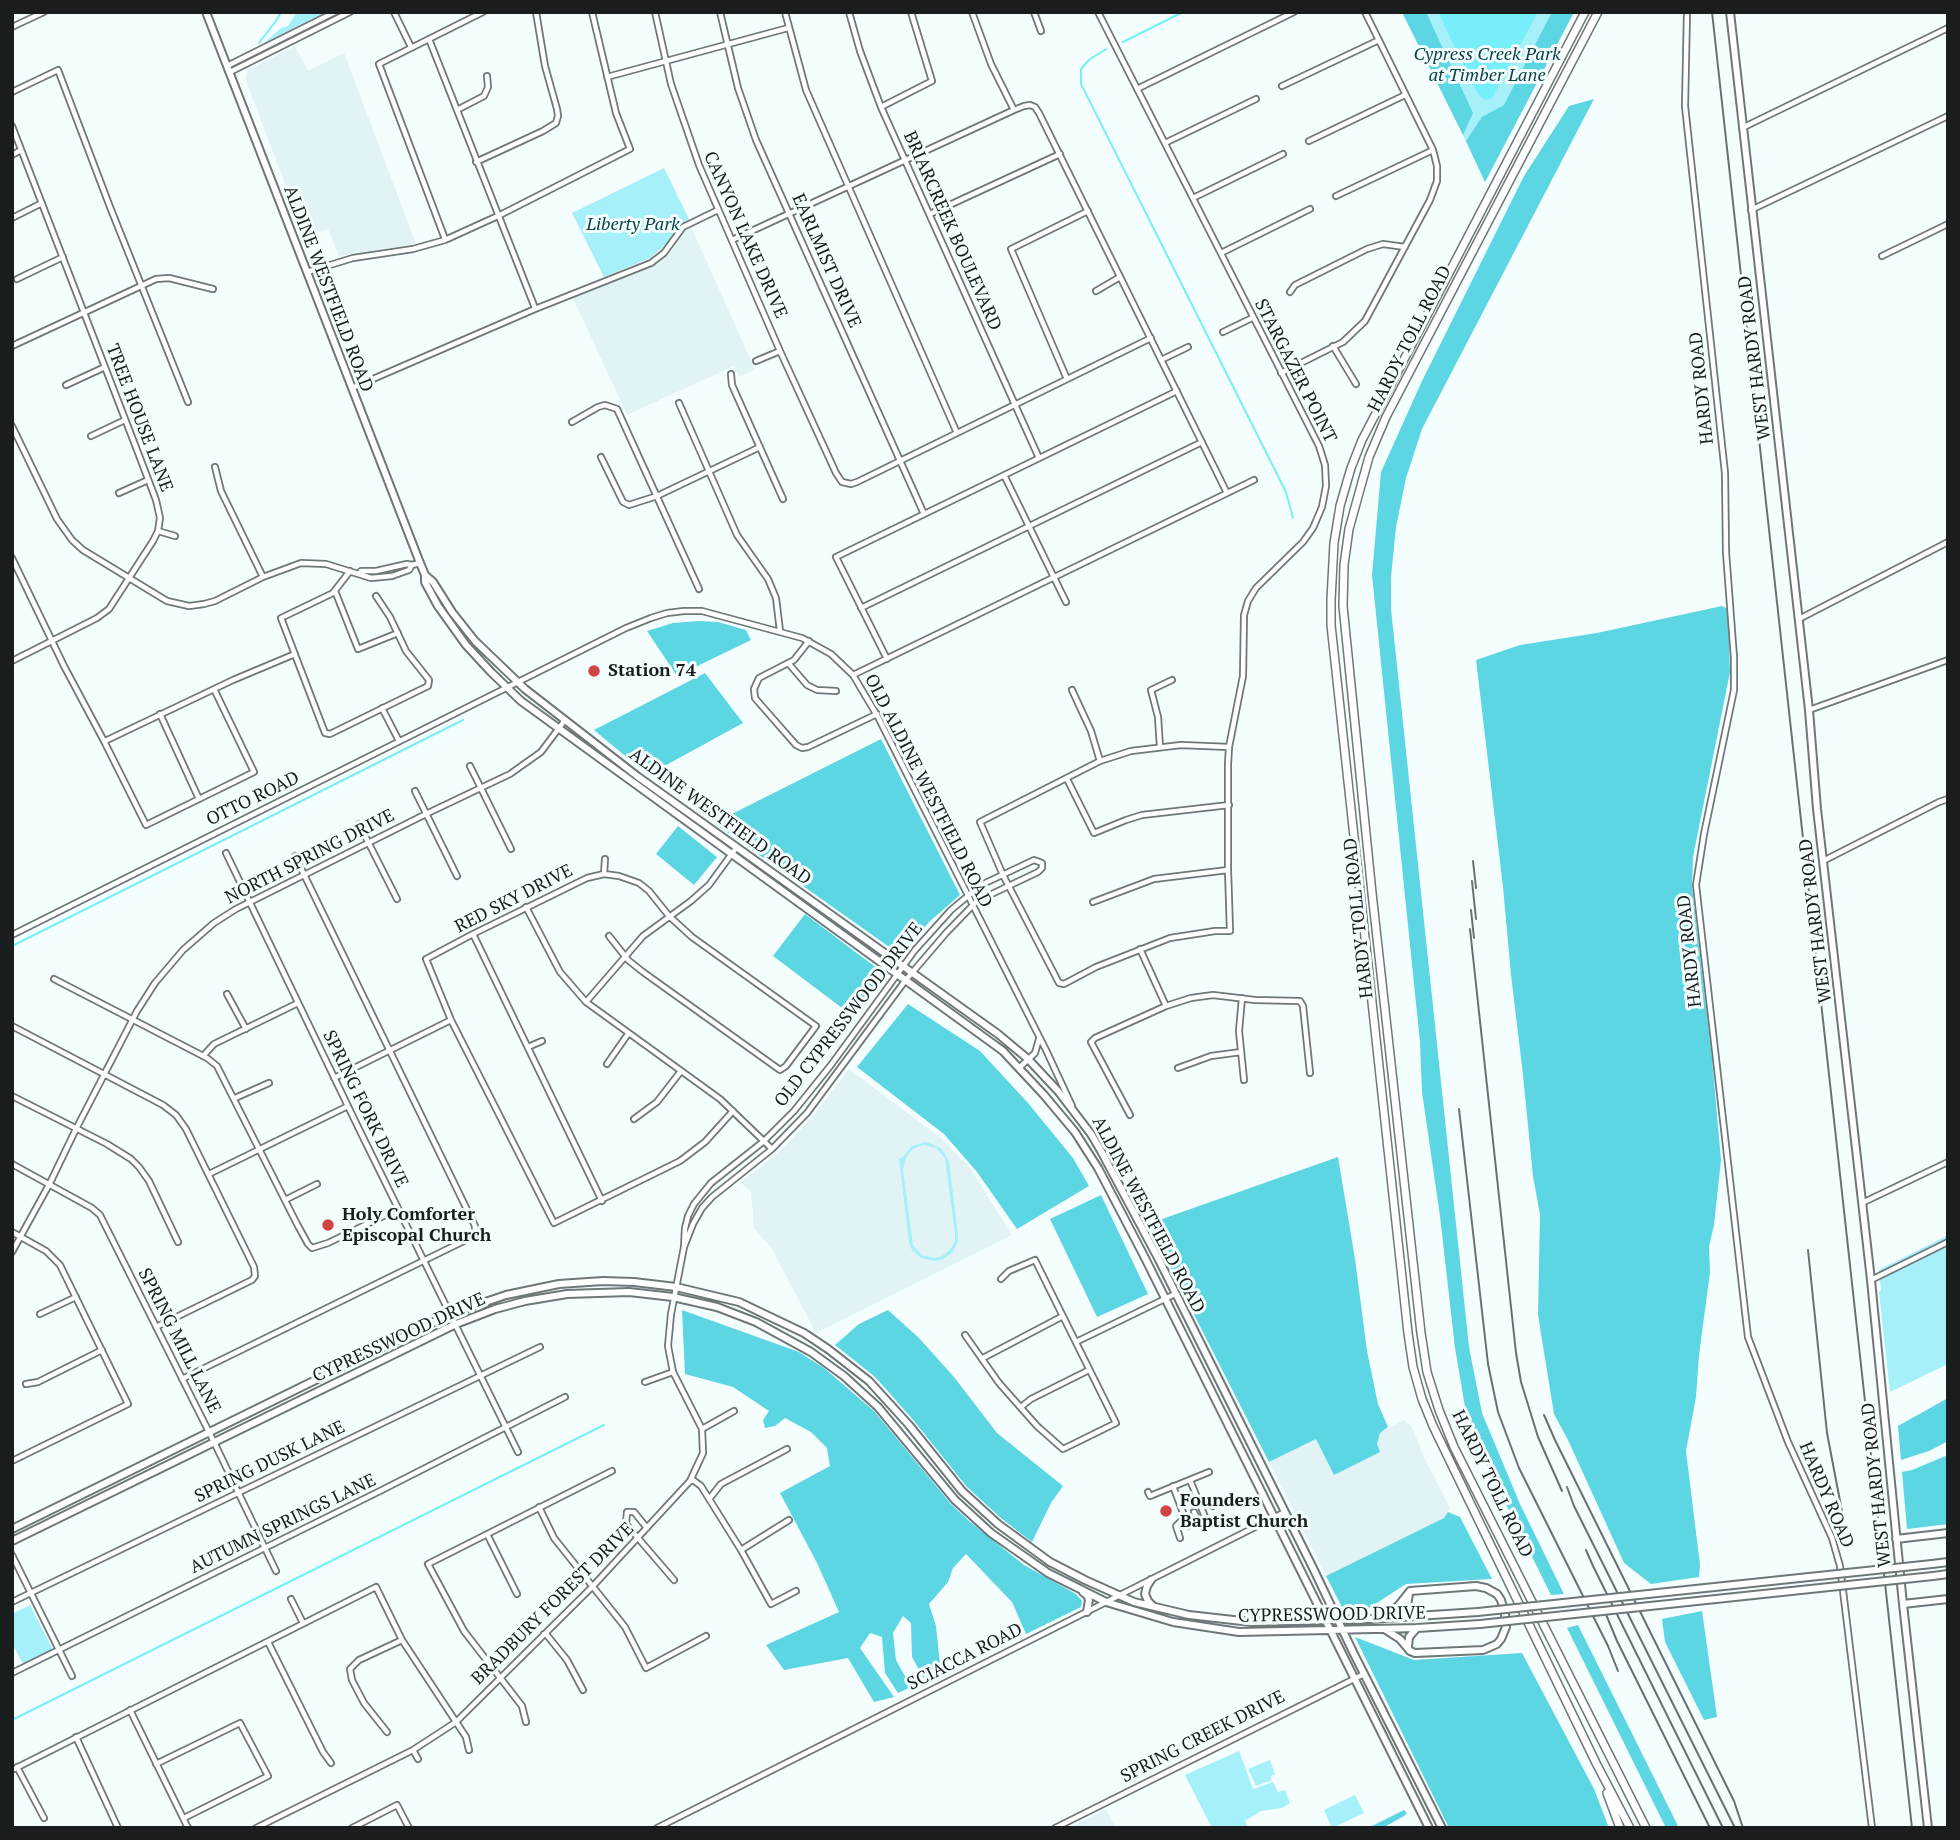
<!DOCTYPE html>
<html>
<head>
<meta charset="utf-8">
<style>
	body { margin:0 }
	#map { position:relative; width:1960px; height:1840px; overflow:hidden; background:#f4feff; font-family:"PT Serif",serif }
	canvas { display:block }
	.frame { position:absolute; inset:0; border:14px solid #191d1d; pointer-events:none }
</style>
</head>
<body>
<div id="map">
<canvas width="1960" height="1840"></canvas>
<div class="frame"></div>
</div>
<script>
const c = document.querySelector('canvas').getContext('2d');
c.lineJoin = 'round';
function fillPath(path, color) { c.fillStyle = color; c.fill(path, 'evenodd'); }
const toPath = rows => new Path2D(rows.map(r => 'M' + r).join(''));
function strokePath(path, color, width, dash) { c.strokeStyle = color; c.lineWidth = width; c.lineCap = dash ? 'butt' : 'round'; c.setLineDash(dash || []); c.stroke(path); }
function label(font, color, halo, rows, align = 'center') {
  c.font = font + ' "PT Serif",serif'; c.lineWidth = 6; c.setLineDash([]); c.textBaseline = 'middle'; c.strokeStyle = halo; c.fillStyle = color; for (const [text, x, y, turn = 0] of rows) {
    c.save(); c.translate(x, y); c.rotate((+turn || 0) * Math.PI / 180); c.textAlign = isNaN(turn) ? turn : align; if (halo) c.strokeText(text, 0, 0); c.fillText(text, 0, 0); c.restore();
  }
}
const built = toPath([
	[295,46,308,71,344,53,416,244,339,256,328,229,305,237,245,78,248,70],
	[691,227,755,369,739,377,734,366,627,415,573,298,660,263,672,251,683,233],
	[849,1069,941,1138,970,1168,1012,1235,816,1333,772,1249,754,1228,751,1192,740,1182,761,1167,786,1145,814,1115],
	[1404,1420,1412,1427,1424,1457,1450,1508,1448,1512,1444,1518,1326,1576,1269,1462,1316,1439,1379,1452,1377,1444,1380,1433],
	[1106,1809,1116,1828,1070,1828]
]);
const green = toPath([
	[297,12,326,12,264,43,281,28,288,26],
	[1402,12,1574,12,1485,182,1463,135],
	[664,168,689,219,679,225,667,243,650,258,604,277,572,213],
	[926,1142,941,1148,949,1161,958,1234,958,1241,953,1252,943,1259,936,1261,921,1258,912,1250,909,1243,899,1158,902,1158,912,1146],
	[923,1145,936,1148,945,1158,955,1234,955,1241,950,1250,942,1256,935,1258,922,1255,913,1245,903,1170,905,1160,908,1154,913,1149],
	[1948,1235,1948,1364,1890,1392,1879,1292,1881,1290,1879,1270],
	[30,1605,53,1650,23,1664,12,1643,12,1614],
	[1239,1751,1253,1789,1273,1782,1278,1792,1285,1790,1290,1803,1282,1808,1261,1811,1245,1821,1248,1828,1212,1828,1185,1775],
	[1270,1760,1275,1774,1271,1776,1272,1780,1256,1786,1248,1769],
	[1355,1795,1364,1813,1332,1828,1324,1810]
]);
const forest = toPath([
	[1402,12,1426,12,1473,113,1463,135],
	[1552,12,1574,12,1485,182,1466,141,1482,117,1504,105],
	[1594,99,1422,429,1406,478,1396,527,1391,577,1391,609,1469,1347,1482,1413,1520,1504,1564,1594,1551,1595,1486,1464,1465,1407,1455,1348,1440,1216,1422,1092,1420,1042,1372,575,1381,472,1422,381,1524,176,1569,106],
	[1722,606,1728,609,1730,672,1693,857,1692,887,1712,1058,1721,1160,1714,1225,1709,1247,1710,1272,1699,1355,1696,1397,1686,1451,1700,1565,1699,1577,1651,1584,1624,1563,1568,1440,1554,1414,1538,1315,1540,1215,1533,1176,1523,1075,1511,975,1503,887,1476,660,1520,645,1597,633],
	[699,621,718,622,746,630,751,640,677,676,647,631,673,623],
	[705,673,743,723,648,775,594,730],
	[881,739,960,895,929,922,902,956,714,823],
	[678,826,717,857,694,885,656,854],
	[805,914,886,975,854,1017,773,956],
	[908,1004,980,1051,1028,1103,1073,1158,1089,1186,1017,1229,977,1172,944,1134,857,1067],
	[1338,1157,1355,1259,1367,1351,1378,1404,1388,1427,1380,1433,1377,1444,1380,1452,1334,1475,1316,1439,1269,1462,1148,1224],
	[1101,1195,1148,1294,1097,1317,1050,1219],
	[682,1310,799,1352,824,1368,874,1411,951,1504,969,1521,1024,1565,1076,1594,1082,1601,1081,1607,1026,1634,1012,1602,966,1554,953,1568,948,1582,929,1604,936,1626,940,1665,924,1679,912,1657,911,1623,903,1616,893,1633,896,1660,911,1687,898,1693,885,1673,882,1637,870,1633,860,1648,894,1697,874,1702,848,1658,784,1670,766,1645,839,1612,817,1563,780,1493,830,1466,827,1448,811,1432,785,1418,775,1426,765,1428,763,1420,769,1411,733,1387,685,1374],
	[888,1310,919,1338,954,1377,997,1433,1063,1486,1051,1503,1032,1542,1002,1519,967,1487,914,1421,886,1389,874,1376,835,1345,859,1324],
	[1948,1398,1948,1441,1929,1451,1901,1460,1898,1426],
	[1948,1455,1948,1524,1907,1529,1902,1472,1912,1470],
	[1448,1512,1460,1517,1492,1579,1406,1584,1369,1608,1343,1609,1326,1576,1444,1518],
	[1702,1611,1717,1717,1704,1720,1665,1642,1662,1619],
	[1578,1625,1679,1828,1666,1828,1567,1628],
	[1355,1637,1414,1660,1522,1653,1594,1789,1609,1828,1449,1828],
	[1404,1810,1407,1813,1404,1816,1386,1826,1387,1828,1368,1828]
]);
const water = toPath([
	[1438,12,1538,12,1492,98,1486,100,1481,97,1476,91]
]);
const stream = toPath([
	[1123,42,1183,12],
	[259,43,276,21,281,12],
	[1106,49,1090,59,1081,69,1081,84,1286,492,1293,518],
	[12,946,463,720],
	[12,1720,604,1425]
]);
const minor = toPath([
	[394,12,411,47],
	[655,12,671,84,699,165,780,351,836,473,842,482,851,484,857,482,1151,338],
	[720,12,738,88,756,140,924,514],
	[785,12,806,90,957,433],
	[849,12,860,51,881,107,1039,458],
	[972,12,991,64,1014,110],
	[1034,12,1041,31],
	[1098,12,1319,446,1325,465,1326,486,1322,507,1313,528,1303,542,1256,588,1248,601,1244,615,1243,676,1229,747,1228,764,1228,870,1230,931,1215,931,1170,938,1096,967,1064,984,1059,983,1003,875,980,822,1100,761,1131,751,1181,745,1229,747],
	[1687,12,1685,106,1725,473,1726,552,1734,658,1734,690,1704,834,1696,885,1748,1337,1788,1442,1832,1538,1840,1566,1872,1828],
	[12,27,44,12],
	[429,39,535,308],
	[227,66,335,12],
	[230,72,350,12],
	[607,77,788,28],
	[1282,86,1379,40],
	[1137,89,1294,12],
	[12,92,58,70,110,207,188,402],
	[881,107,932,81,911,12],
	[457,110,484,96,488,87,487,76],
	[12,126,137,450,156,500,160,518,158,531,153,541,109,609,97,618,12,661],
	[1742,128,1948,28],
	[1309,141,1405,95],
	[1165,143,1256,99],
	[12,155,21,150],
	[476,162,543,131,556,123,558,116,557,109,545,66,536,12],
	[1336,196,1433,150],
	[1193,198,1283,154],
	[1751,210,1948,116],
	[930,214,1060,154],
	[12,218,42,203],
	[445,239,379,64,483,12],
	[732,240,1014,110,1024,106,1030,105,1035,107,1039,113,1227,493],
	[1221,253,1310,209],
	[1882,256,1948,224],
	[307,272,353,258,413,249,445,240,500,215,630,149,616,113,592,12],
	[17,279,63,257],
	[1096,291,1120,277],
	[1290,292,1295,285,1367,249,1383,244,1405,247],
	[1223,332,1252,318],
	[12,346,156,279,169,278,213,289],
	[1333,346,1356,384],
	[1161,360,1188,347],
	[756,361,780,351],
	[1281,373,1343,342,1365,321,1430,200,1437,181,1437,166,1433,150,1365,12],
	[731,374,732,385,783,499],
	[1067,379,1011,249,1088,211],
	[66,385,105,367],
	[352,388,535,309,651,263,664,253,683,227,718,210],
	[679,403,737,535,768,579,776,598,780,631],
	[572,422,598,407,605,405,617,409,699,589],
	[12,426,57,519,72,540,83,550,167,601,189,606,204,604,215,601,263,577,301,563,326,564,371,578,392,576,409,570,412,565],
	[91,436,125,420],
	[601,457,623,502,629,505,657,496,760,447],
	[215,467,221,491,263,577],
	[1004,475,1066,602],
	[119,493,148,480],
	[158,531,175,536],
	[12,558,64,666,104,741,146,825,254,772,214,689],
	[350,571,333,593,281,618,325,733,330,734,428,686,429,680,406,651,390,617,376,596],
	[359,574,361,571,376,571,407,564,412,565,420,563],
	[335,591,358,649,398,633],
	[861,608,1202,442],
	[1799,619,1948,542],
	[809,641,794,660,759,678,754,689,755,698,761,705,796,745,802,748,808,747,877,714],
	[887,659,836,557,1177,391],
	[789,664,807,685,817,690,836,691],
	[853,675,1254,480],
	[1072,690,1091,731,1100,761],
	[382,708,399,741],
	[1809,710,1948,660],
	[160,714,199,799],
	[105,741,233,680,295,654],
	[1160,747,1158,717,1151,690,1172,680],
	[470,766,511,849],
	[1067,779,1094,833,1126,820,1142,815,1229,805],
	[415,791,457,876],
	[359,824,397,899],
	[226,853,359,1129,518,1452],
	[1823,861,1939,802,1948,799],
	[604,874,605,859],
	[1093,902,1154,879,1228,870],
	[526,907,560,972,586,1002,720,1099,772,1149],
	[473,934,602,1201],
	[12,935,626,628,651,618,667,613,684,611,702,611,802,638,831,654,853,675,878,717,1046,1050,1072,1106],
	[609,936,628,960,643,972,780,1070,786,1066,816,1026,692,937,669,916,649,891,639,883,619,876,604,874,587,878,473,934,426,959,451,1020,554,1223,680,1161,705,1142,733,1111],
	[1140,949,1166,1006],
	[54,979,207,1058,217,1066,297,1224,308,1244,312,1248,328,1243,398,1209],
	[227,994,246,1029],
	[1242,998,1239,1031,1244,1080],
	[586,1002,643,936,691,901,709,885,736,848],
	[12,1026,163,1105,176,1115,186,1129,254,1267,255,1276,252,1280,156,1327],
	[528,1047,542,1041],
	[203,1056,214,1044,298,1003],
	[607,1064,628,1034],
	[1020,1067,1035,1053,1039,1039],
	[1178,1068,1211,1056,1241,1052],
	[334,1078,451,1020],
	[12,1096,107,1144,131,1159,139,1167,149,1181,178,1242],
	[235,1098,269,1083],
	[1130,1115,1091,1042,1095,1038,1166,1006,1191,998,1213,995,1255,1000,1300,1001,1303,1006,1310,1073],
	[634,1119,657,1102,681,1071],
	[12,1164,92,1208,100,1215,214,1442,276,1571],
	[209,1174,348,1106],
	[285,1200,317,1184],
	[1862,1203,1948,1162],
	[12,1232,46,1251,60,1265,128,1404,12,1461],
	[12,1252,50,1183,76,1129,137,1011,155,983,183,950,214,923,236,909,426,814,510,774,541,752,565,720],
	[1871,1280,1948,1242],
	[40,1314,76,1297],
	[965,1335,999,1383,1037,1426,1063,1449,1116,1423,1035,1260,1009,1271,1001,1279],
	[1076,1342,1175,1294],
	[983,1358,1063,1316],
	[182,1379,470,1238,475,1231,475,1226,295,856],
	[645,1382,673,1372],
	[26,1384,38,1382,102,1350],
	[1021,1407,1031,1399,1089,1370],
	[702,1429,734,1411],
	[1190,1480,1205,1517],
	[691,1481,693,1480,701,1486,741,1550,771,1604,796,1591],
	[1173,1486,1188,1526],
	[1148,1492,1150,1496,1209,1472],
	[710,1498,721,1484,787,1449],
	[1212,1504,1213,1506],
	[539,1507,554,1538,625,1627,646,1668,706,1636],
	[1194,1512,1198,1521],
	[647,1528,634,1512,627,1512,626,1524,674,1580],
	[487,1534,517,1594],
	[1180,1538,1176,1526,1184,1518],
	[741,1550,789,1520],
	[12,1555,72,1676],
	[291,1599,303,1623],
	[12,1602,540,1347],
	[544,1634,546,1634,567,1660,583,1690],
	[268,1642,323,1752,331,1763],
	[12,1673,380,1491,565,1397],
	[130,1710,188,1828],
	[526,1722,522,1706,464,1631,428,1564,612,1471],
	[387,1732,364,1703,352,1680,350,1669,359,1660,402,1640],
	[76,1737,118,1828],
	[413,1750,418,1759],
	[156,1764,240,1723,268,1776,184,1818],
	[17,1767,44,1818],
	[12,1770,376,1587,402,1640,466,1737,469,1750],
	[256,1828,413,1750,456,1722,593,1586,690,1481,703,1453,702,1429,673,1372,668,1346,671,1314,684,1247,685,1228,688,1216,694,1204,711,1183,764,1141,794,1111,831,1065,915,950,951,910,981,885,1034,860,1042,863,1042,868,1038,872,977,901,946,933,905,981,807,1113,772,1149,712,1197,702,1208,693,1224,684,1247],
	[352,1828,397,1805,409,1828],
	[657,1828,1285,1512],
	[1055,1828,1364,1674]
]);
const major = toPath([
	[206,12,420,563,425,575,425,582,438,606,466,645,491,672,521,701,1003,1051,1044,1095,1075,1132,1098,1168,1144,1256,1429,1828],
	[1730,12,1809,710,1817,809,1871,1280,1903,1604,1928,1828],
	[425,575,433,582,452,612,475,641,525,689,637,776,998,1034,1028,1059,1058,1091,1091,1134,1101,1151,1158,1258,1313,1568,1354,1654,1442,1828],
	[12,1529,450,1314,506,1295,559,1284,603,1281,634,1282,676,1287,739,1302,804,1333,828,1349,869,1381,909,1425,962,1491,998,1524,1050,1562,1085,1580,1134,1602,1189,1615,1251,1622,1370,1619,1478,1612],
	[1896,1539,1948,1533],
	[12,1541,456,1324,495,1309,525,1301,567,1294,629,1292,673,1297,717,1307,756,1322,811,1352,844,1376,878,1407,955,1500,991,1533,1048,1573,1106,1602,1173,1622,1239,1632,1417,1628,1480,1624],
	[1932,1564,1948,1562],
	[1933,1576,1948,1574],
	[1151,1580,1147,1586,1145,1594,1148,1601,1153,1606],
	[1083,1592,1087,1595,1089,1600,1087,1612],
	[1409,1594,1407,1606,1420,1615],
	[1903,1604,1948,1599],
	[1384,1617,1398,1606,1410,1591,1476,1586,1486,1588,1497,1594,1501,1600,1505,1614,1506,1627,1501,1639,1497,1644,1483,1650,1415,1653,1410,1651,1400,1639,1386,1630],
	[1408,1647,1409,1637,1417,1628]
]);
const highway = toPath([
	[1585,12,1362,440,1351,468,1340,506,1334,543,1331,600,1331,625,1408,1333,1413,1367,1422,1399,1433,1426,1596,1763,1630,1828],
	[1598,12,1386,417,1369,457,1349,529,1344,565,1343,606,1372,893,1421,1333,1427,1372,1439,1410,1454,1447,1646,1828],
	[1607,1793,1620,1828]
]);
const rail = toPath([
	[1712,12,1912,1828],
	[1473,861,1476,888],
	[1472,881,1476,919],
	[1471,910,1474,938],
	[1470,929,1516,1353,1521,1382,1538,1437,1562,1491],
	[1459,1109,1488,1364,1498,1412,1519,1468,1608,1646,1618,1671],
	[1808,1250,1827,1433,1844,1522],
	[1544,1415,1555,1440,1734,1801,1743,1828],
	[1567,1487,1574,1506,1735,1828],
	[1586,1550,1593,1566,1723,1828],
	[1605,1612,1617,1641,1710,1828]
]);
const majorBridge = toPath([
	[1478,1612,1932,1564],
	[1480,1624,1933,1576]
]);
const markers = [
	[594,671,7,"#d14242"],
	[328,1225,7,"#d14242"],
	[1166,1511,7,"#d14242"]
];
const parkNames = [
	["Cypress Creek Park",1487,55],
	["at Timber Lane",1487,76],
	["Liberty Park",633,225]
];
const streetNames = [
	["BRIARCREEK BOULEVARD",952,231,66],
	["CANYON LAKE DRIVE",745,235,66],
	["EARLMIST DRIVE",826,261,66],
	["ALDINE WESTFIELD ROAD",328,289,69],
	["HARDY TOLL ROAD",1410,339,-63],
	["WEST HARDY ROAD",1755,358,-97],
	["STARGAZER POINT",1295,371,63],
	["HARDY ROAD",1702,388,-96],
	["TREE HOUSE LANE",139,418,69],
	["OLD ALDINE WESTFIELD ROAD",928,791,63],
	["OTTO ROAD",253,799,-26],
	["ALDINE WESTFIELD ROAD",720,817,36],
	["NORTH SPRING DRIVE",310,857,-27],
	["RED SKY DRIVE",514,899,-27],
	["HARDY TOLL ROAD",1359,918,-96],
	["WEST HARDY ROAD",1816,921,-97],
	["HARDY ROAD",1690,951,-96],
	["OLD CYPRESSWOOD DRIVE",849,1015,-52],
	["SPRING FORK DRIVE",365,1109,64],
	["ALDINE WESTFIELD ROAD",1148,1215,62],
	["CYPRESSWOOD DRIVE",399,1338,-25],
	["SPRING MILL LANE",179,1341,63],
	["SPRING DUSK LANE",270,1462,-26],
	["HARDY TOLL ROAD",1492,1484,64],
	["WEST HARDY ROAD",1877,1485,-96],
	["HARDY ROAD",1826,1495,67],
	["AUTUMN SPRINGS LANE",283,1524,-26],
	["BRADBURY FOREST DRIVE",553,1604,-45],
	["CYPRESSWOOD DRIVE",1332,1615,-1],
	["SCIACCA ROAD",965,1657,-27],
	["SPRING CREEK DRIVE",1203,1737,-27]
];
const poiNames = [
	["Station 74",608,671],
	["Holy Comforter",342,1215],
	["Episcopal Church",342,1236],
	["Founders",1180,1501],
	["Baptist Church",1180,1522]
];
fillPath(built, '#e1f3f5');
fillPath(green, '#a6f0f9');
fillPath(forest, '#5cd6e3');
fillPath(water, '#77effb');
strokePath(stream, '#77effb', 2);
strokePath(minor, '#6f7778', 8);
strokePath(major, '#6f7778', 10);
strokePath(highway, '#6f7778', 10);
strokePath(minor, '#fff', 4.5);
strokePath(major, '#fff', 6);
strokePath(highway, '#fff', 7);
strokePath(rail, '#6a7071', 2);
strokePath(majorBridge, '#6f7778', 10, []);
strokePath(majorBridge, '#fff', 6);
for (const [x, y, r, color] of markers) { const dot = new Path2D(); dot.arc(x, y, r, 0, 2 * Math.PI); c.fillStyle = color; c.fill(dot); strokePath(dot, '#f4feff', 2.5); }
label('italic 18px', '#094348', '#f4feff', parkNames);
label('18px', '#191d1d', '#f4feff', streetNames);
label('bold 18px', '#191d1d', '#f4feff', poiNames, 'left');
</script>
</body>
</html>
